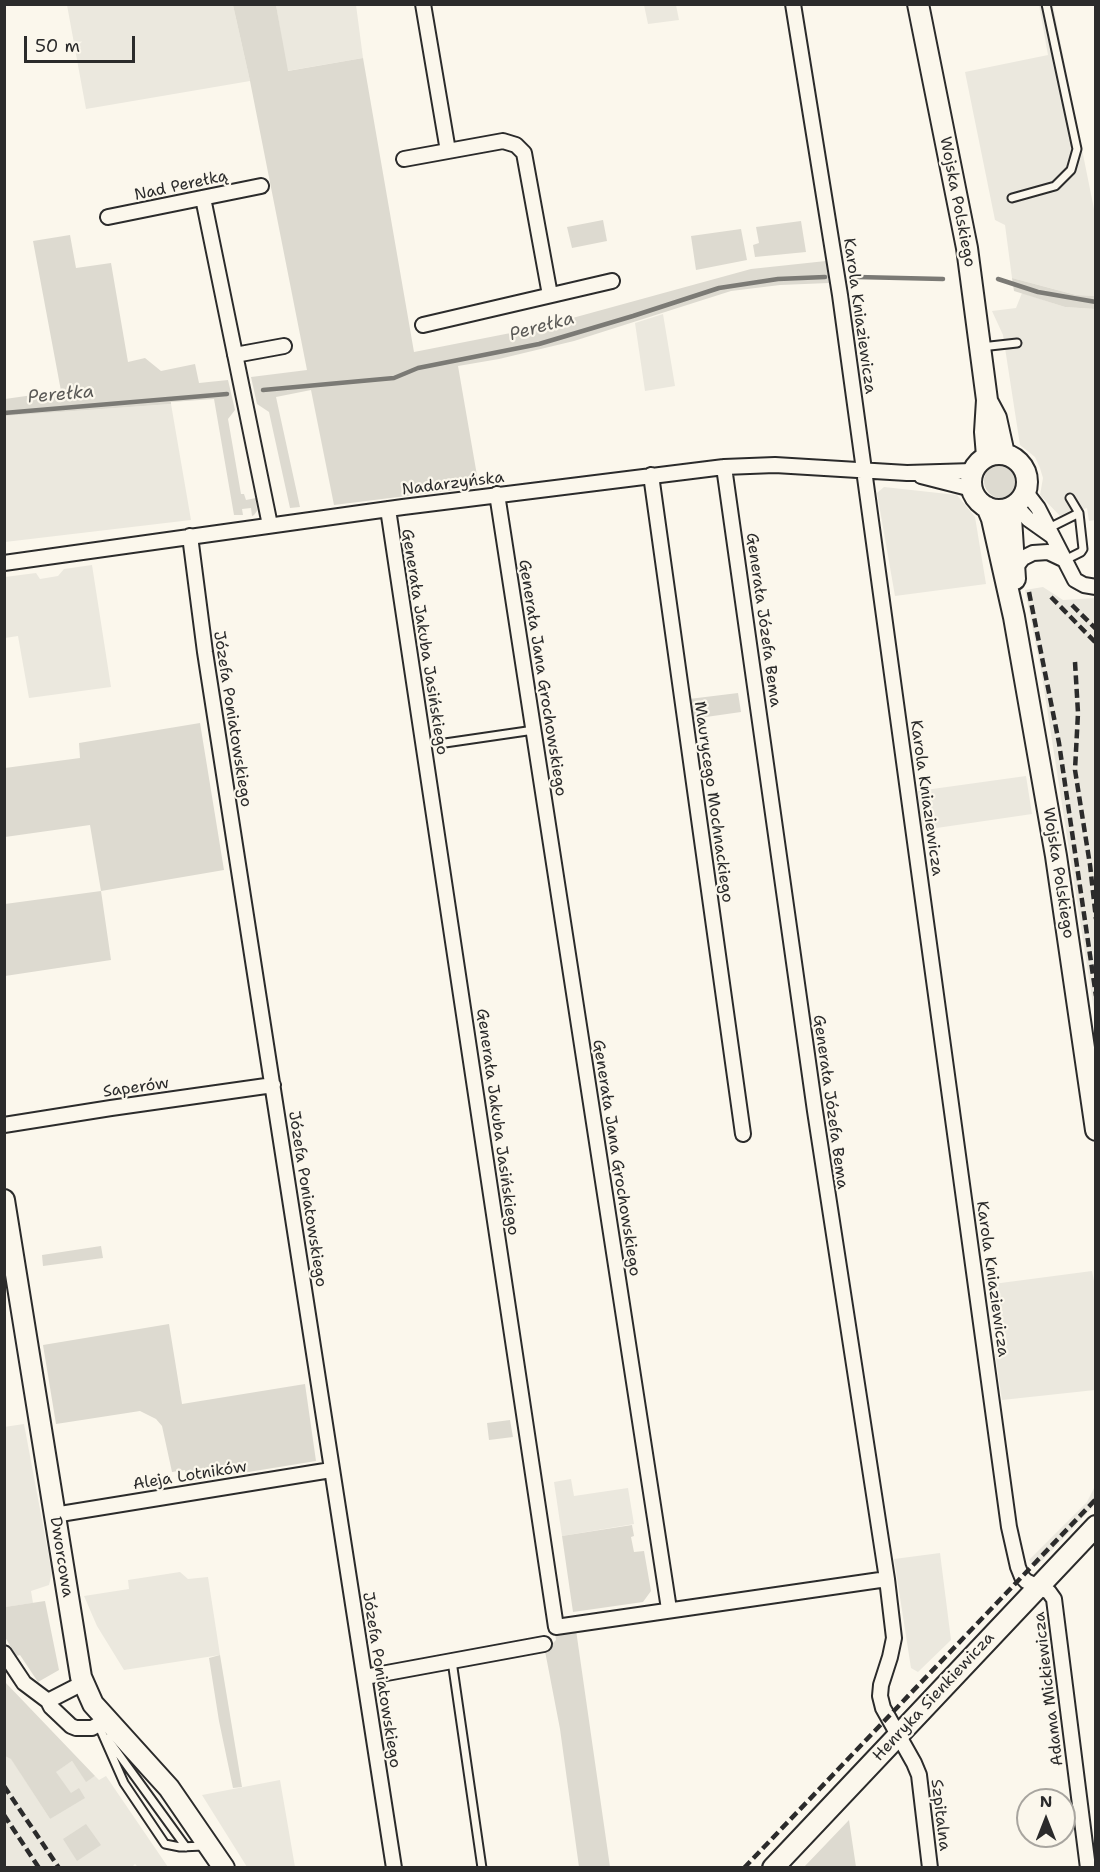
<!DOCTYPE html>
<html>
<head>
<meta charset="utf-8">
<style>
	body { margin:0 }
	#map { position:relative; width:1100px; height:1872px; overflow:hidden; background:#fbf7ec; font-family:"Shantell Sans",sans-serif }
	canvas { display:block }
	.frame { position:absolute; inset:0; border:6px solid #2b2b2b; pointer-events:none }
	.north { position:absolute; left:1016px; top:1788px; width:60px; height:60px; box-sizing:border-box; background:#fbf7ec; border:2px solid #a8a59f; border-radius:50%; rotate:0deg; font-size:16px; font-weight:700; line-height:24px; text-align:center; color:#2b2b2b }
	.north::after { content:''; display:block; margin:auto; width:21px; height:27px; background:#2b2b2b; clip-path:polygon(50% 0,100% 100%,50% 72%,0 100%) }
	.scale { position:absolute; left:24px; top:36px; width:111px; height:27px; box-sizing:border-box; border:3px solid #2b2b2b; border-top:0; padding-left:8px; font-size:18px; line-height:21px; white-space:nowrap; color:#2b2b2b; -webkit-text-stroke:4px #fbf7ec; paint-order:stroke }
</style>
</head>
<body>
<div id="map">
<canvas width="1100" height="1872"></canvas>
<div class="frame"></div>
<div class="north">N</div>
<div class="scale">50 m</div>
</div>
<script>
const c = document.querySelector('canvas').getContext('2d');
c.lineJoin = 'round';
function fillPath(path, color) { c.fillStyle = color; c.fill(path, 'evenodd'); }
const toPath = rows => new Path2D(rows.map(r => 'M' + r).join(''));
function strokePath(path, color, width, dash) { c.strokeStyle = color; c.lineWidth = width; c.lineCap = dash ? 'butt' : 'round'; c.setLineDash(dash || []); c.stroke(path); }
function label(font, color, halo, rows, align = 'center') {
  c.font = font + ' "Shantell Sans",sans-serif'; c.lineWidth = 4.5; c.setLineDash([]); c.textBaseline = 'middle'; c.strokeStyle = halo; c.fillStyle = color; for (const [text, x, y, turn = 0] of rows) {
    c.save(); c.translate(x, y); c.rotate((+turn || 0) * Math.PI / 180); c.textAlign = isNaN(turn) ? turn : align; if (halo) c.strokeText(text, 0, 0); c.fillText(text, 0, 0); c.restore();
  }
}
const built = toPath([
	[67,5,233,5,250,81,86,109],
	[276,5,356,5,363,58,287,71],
	[644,5,676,5,679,20,648,24],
	[1039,5,1053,5,1095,214,1095,296,1076,295,1012,278,1005,225,995,220,965,72,1048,55],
	[1022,293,1065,307,1095,309,1095,520,1089,521,1087,508,1060,516,1040,495,1043,478,1040,468,1035,457,1020,445,1003,335,992,311,1016,308],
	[663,314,675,386,645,391,635,323],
	[171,404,191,520,5,542,5,416],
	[884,487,957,495,975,517,986,584,895,596,877,493],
	[92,565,111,687,29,698,18,636,5,638,5,577,36,573,40,579,58,576,64,569],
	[1043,587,1063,600,1095,598,1095,1017,1042,676,1025,590],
	[1026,776,1032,814,923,830,918,791],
	[1092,1271,1096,1291,1095,1390,1002,1400,995,1354,1003,1351,993,1284],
	[24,1424,52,1573,49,1585,31,1591,33,1603,5,1607,4,1427],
	[571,1479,574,1496,628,1488,634,1524,562,1536,554,1482],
	[1095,1486,1095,1505,1037,1566,1032,1564,1029,1560,1087,1502],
	[940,1553,951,1640,918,1672,911,1668,894,1559],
	[180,1572,188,1579,208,1577,220,1655,124,1670,97,1626,84,1596,129,1589,128,1580],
	[5,1756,11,1758,50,1819,71,1794,55,1772,72,1761,86,1781,95,1776,99,1780,106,1776,168,1867,138,1867,135,1864,131,1868,5,1868],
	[280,1780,295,1867,247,1867,202,1795]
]);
const green = toPath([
	[233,5,276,5,288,71,363,58,414,352,536,328,751,269,826,261,829,283,780,285,731,291,574,341,499,359,458,366,479,487,334,505,311,390,276,397,300,507,290,508,269,412,257,404,251,377,307,370,250,81],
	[603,220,607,241,572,248,567,227],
	[801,221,806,252,755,257,753,245,759,243,756,227],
	[741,229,747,260,696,270,691,236],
	[70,235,76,268,111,263,128,362,145,358,161,371,195,364,199,383,228,380,235,410,228,419,241,494,244,494,246,500,256,498,257,511,254,515,252,516,251,508,242,509,243,515,234,515,214,399,171,402,171,404,5,416,5,399,61,391,33,241],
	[1012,278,1076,295,1095,296,1095,309,1065,307,1014,291],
	'984 481a17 17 0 1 1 34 0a17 17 0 1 1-34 0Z',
	[738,693,741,712,692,719,689,699],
	[200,723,224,870,101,891,111,960,5,976,5,904,101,891,90,825,5,837,5,768,80,758,79,743],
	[101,1246,103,1258,43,1266,42,1255],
	[169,1324,182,1404,305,1384,316,1461,193,1481,191,1472,186,1473,185,1470,172,1472,162,1426,156,1419,140,1411,56,1424,43,1345],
	[510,1420,513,1437,489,1440,487,1423],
	[632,1525,634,1536,631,1537,634,1552,644,1551,651,1591,643,1602,573,1612,562,1536],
	[45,1601,59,1670,38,1682,20,1655,16,1656,5,1637,5,1607],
	[576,1630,610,1867,579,1867,560,1729,545,1651,556,1640,555,1633],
	[220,1655,242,1787,233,1788,219,1721,209,1658],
	[5,1682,95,1776,86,1782,72,1761,56,1772,71,1793,79,1788,85,1798,50,1819,11,1759,5,1756],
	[849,1820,856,1867,804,1867],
	[86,1824,101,1845,77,1861,63,1839]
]);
const stream = toPath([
	[857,277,943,279],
	[998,279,1038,292,1096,302],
	[263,390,394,378,418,368,539,344,633,316,719,288,778,279,825,277],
	[4,413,227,394]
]);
const lane = toPath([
	[1012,198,1055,186,1071,170,1077,149,1046,4],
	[981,347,1017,343],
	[1049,528,1079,513],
	[1065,560,1081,552,1083,549,1079,513,1070,498],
	[445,743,534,730],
	[452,1661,482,1868],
	[98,1724,124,1783,165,1844,180,1847,204,1846],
	[107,1738,186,1847]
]);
const street = toPath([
	[423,4,448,151],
	[793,4,840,295,1009,1527,1018,1567,1022,1577,1026,1581,1049,1592,1054,1599,1088,1868],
	[404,159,503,141,516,145,524,153,550,295],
	[203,198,270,525],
	[108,217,261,186],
	[423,325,612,281],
	[235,355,284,346],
	[724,467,815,1111,887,1579,894,1638,890,1657,881,1685,880,1696,883,1708,914,1763,919,1775,930,1868],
	[651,475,743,1134],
	[921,476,972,489],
	[1025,491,1038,508,1075,580,1084,585,1096,587],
	[497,494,669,1609],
	[1015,505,1028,519,1052,536],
	[388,509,556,1627,887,1579],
	[190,536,205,652,394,1868],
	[4,563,403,507,724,467,775,465,907,473,973,471],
	[1015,568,1023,558,1033,553,1048,552,1065,560],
	[4,1125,111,1108,273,1085],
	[54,1515,331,1470],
	[4,1653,24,1683,48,1701,51,1707,71,1726,76,1728,92,1728,106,1720],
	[365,1677,544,1644],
	[48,1701,83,1683]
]);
const secondary = toPath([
	[918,4,967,248,987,400,985,432,987,456],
	[988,403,996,418,1004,454],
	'971 482a28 28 0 1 1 56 0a28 28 0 1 1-56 0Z',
	[1015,505,1011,518,1015,579],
	[987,507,992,519,1014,617,1056,856,1096,1130],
	[4,1200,81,1677,93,1704,169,1788,224,1868],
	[773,1868,1096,1526]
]);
const rail = toPath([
	[1029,592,1059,743,1096,996],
	[1051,597,1096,643],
	[1072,605,1096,629],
	[1075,662,1078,713,1075,770,1090,865,1096,919],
	[4,1786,59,1868],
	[4,1815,39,1868],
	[744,1868,1096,1499]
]);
const streetNames = [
	["Nad Perełką",181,186,-12],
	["Wojska Polskiego",957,202,79],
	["Karola Kniaziewicza",859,316,82],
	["Nadarzyńska",453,484,-7],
	["Generała Józefa Bema",763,620,82],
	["Generała Jakuba Jasińskiego",424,642,81],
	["Generała Jana Grochowskiego",542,678,81],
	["Józefa Poniatowskiego",232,719,81],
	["Karola Kniaziewicza",926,798,82],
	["Maurycego Mochnackiego",713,802,82],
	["Wojska Polskiego",1058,873,81],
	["Saperów",136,1088,-8],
	["Generała Józefa Bema",830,1102,82],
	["Generała Jakuba Jasińskiego",497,1122,82],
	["Generała Jana Grochowskiego",616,1158,81],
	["Józefa Poniatowskiego",307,1199,81],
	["Karola Kniaziewicza",992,1279,82],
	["Aleja Lotników",190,1476,-9],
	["Dworcowa",61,1557,81],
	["Józefa Poniatowskiego",381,1680,81],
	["Adama Mickiewicza",1049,1689,-97],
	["Henryka Sienkiewicza",934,1697,-47],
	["Szpitalna",940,1815,83]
];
const waterNames = [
	["Perełka",542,327,-15],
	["Perełka",61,395,-5]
];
fillPath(built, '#ebe8de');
fillPath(green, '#dddad0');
strokePath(stream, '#7b7a75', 4.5);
strokePath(lane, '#2b2b2b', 11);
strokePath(street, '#2b2b2b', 18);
strokePath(secondary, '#2b2b2b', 24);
strokePath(lane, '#fbf7ec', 7);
strokePath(street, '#fbf7ec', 14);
strokePath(secondary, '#fbf7ec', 20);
strokePath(rail, '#2b2b2b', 4.5, [9, 4.5]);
label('16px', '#2b2b2b', '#fbf7ec', streetNames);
label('italic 18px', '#5a5956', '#fbf7ec', waterNames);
</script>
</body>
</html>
